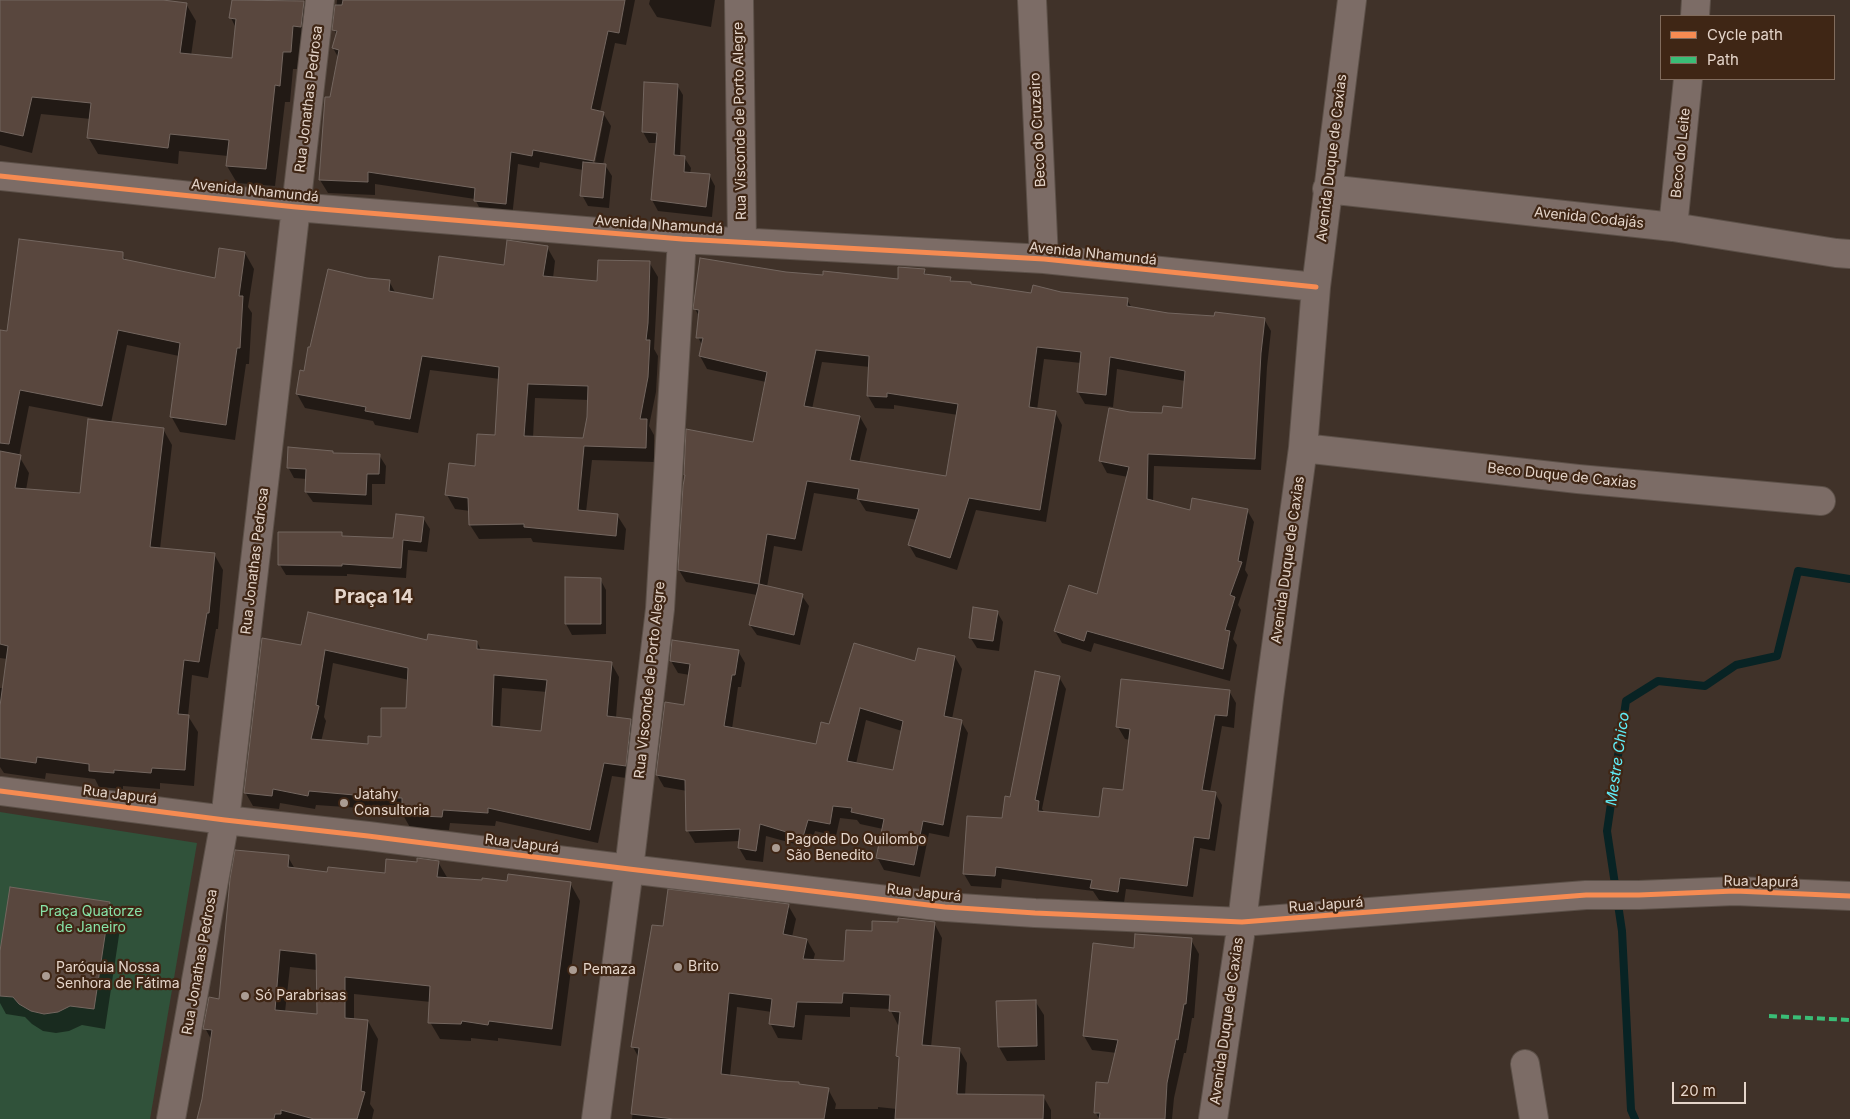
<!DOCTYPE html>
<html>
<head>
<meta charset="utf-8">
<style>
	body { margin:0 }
	#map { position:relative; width:1850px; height:1119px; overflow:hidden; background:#403229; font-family:Inter,sans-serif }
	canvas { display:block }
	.legend { position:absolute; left:1660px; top:15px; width:175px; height:65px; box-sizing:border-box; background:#3f2615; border:1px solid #816c5d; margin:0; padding:6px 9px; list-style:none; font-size:15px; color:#e5d5ca }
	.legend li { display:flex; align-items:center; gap:10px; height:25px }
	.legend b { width:25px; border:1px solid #816c5d }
	.scale { position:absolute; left:1672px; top:1082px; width:74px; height:22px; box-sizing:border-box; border:2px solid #e5d5ca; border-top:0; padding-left:6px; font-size:15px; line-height:18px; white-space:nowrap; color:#e5d5ca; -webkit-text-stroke:4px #3f2615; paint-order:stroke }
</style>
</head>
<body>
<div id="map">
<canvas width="1850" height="1119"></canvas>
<ul class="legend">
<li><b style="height:6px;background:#f68b52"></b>Cycle path</li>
<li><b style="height:6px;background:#3abd76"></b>Path</li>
</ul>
<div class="scale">20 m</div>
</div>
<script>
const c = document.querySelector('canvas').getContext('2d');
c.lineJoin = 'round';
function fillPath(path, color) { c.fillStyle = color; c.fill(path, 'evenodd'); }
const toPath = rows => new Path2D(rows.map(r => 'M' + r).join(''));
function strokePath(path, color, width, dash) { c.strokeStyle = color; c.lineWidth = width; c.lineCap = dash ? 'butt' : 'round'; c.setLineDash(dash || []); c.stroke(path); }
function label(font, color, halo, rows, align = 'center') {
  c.font = font + ' Inter,sans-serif'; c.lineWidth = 4.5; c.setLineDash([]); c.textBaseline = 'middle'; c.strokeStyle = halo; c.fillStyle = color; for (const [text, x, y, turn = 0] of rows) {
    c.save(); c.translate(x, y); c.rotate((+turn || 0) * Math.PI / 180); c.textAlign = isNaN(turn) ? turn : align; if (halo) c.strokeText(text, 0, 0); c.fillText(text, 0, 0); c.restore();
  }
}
const green = toPath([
	[0,812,197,843,150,1119,0,1119]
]);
const shadow = toPath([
	[0,0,153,0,186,4,196,21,191,56,233,60,236,28,231,18,233,0,286,0,303,2,313,19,300,69,293,69,290,102,285,102,275,186,237,183,227,166,228,156,179,151,178,164,98,154,88,137,91,119,41,114,32,153,0,145],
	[337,0,635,0,626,45,615,43,600,112,603,113,611,126,603,165,605,165,612,176,609,208,588,206,582,195,583,170,540,162,539,168,518,164,512,217,482,213,475,199,375,184,375,195,328,193,320,180,331,98,338,57,333,48,337,35,334,30],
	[601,122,603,122,594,168,592,167],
	[650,0,715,0,711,27,657,17,649,4],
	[677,85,683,95,680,157,684,157,691,168,690,174,709,175,715,186,712,217,658,211,652,200,658,143,649,143,643,132],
	[547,247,555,261,553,278,599,283,649,262,658,277,654,349,658,356,656,392,649,426,654,435,654,462,592,460,586,512,617,515,626,529,624,550,533,542,531,538,479,539,470,525,470,511,455,509,447,495,477,468,496,436,500,379,430,370,418,433,375,425,373,421,305,408,297,394,305,372,366,279,389,281,396,294,434,301],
	[535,398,589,400,588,418,584,440,533,438],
	[245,253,254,269,248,307,252,313,249,364,246,364,235,440,180,432,171,416,179,356,127,345,111,423,163,429,172,445,160,549,214,554,223,570,218,629,216,629,208,678,192,675,188,716,198,732,194,786,160,783,160,789,123,786,123,789,99,787,95,779,46,773,45,779,4,773,0,767,0,688,4,688,7,659,0,658,0,331,8,333,122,254,127,262,216,279],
	[29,406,103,420,81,494,26,490,29,473,19,456],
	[924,271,927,276,950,278,952,282,971,283,972,286,1032,294,1061,294,1127,300,1132,308,1168,314,1264,319,1271,331,1267,367,1261,470,1154,466,1153,502,1191,511,1247,510,1254,522,1245,570,1248,575,1238,605,1241,610,1233,639,1237,645,1230,681,1094,643,1091,652,1062,643,1055,631,1098,596,1128,477,1107,473,1100,460,1129,413,1164,414,1183,409,1185,381,1117,369,1113,407,1085,404,1078,392,1081,363,1044,359,1037,410,1055,412,1062,425,1046,522,976,510,957,570,916,557,909,545,917,520,866,511,859,500,814,493,802,551,774,546,767,587,802,596,809,606,800,645,757,635,750,625,757,595,686,582,679,570,754,443,766,382,707,369,700,356,702,345,698,337,700,318,695,309,786,273,899,280],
	[822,362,870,367,868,396,875,408,894,409,894,405,958,415,947,477,859,463,867,429,860,417,812,409],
	[334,454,379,455,386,466,385,484,372,484,372,505,313,502,306,492,307,479,294,478,288,467],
	[423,518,430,529,427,552,408,550,406,578,347,574,347,576,286,575,280,565,341,533,343,537,394,540],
	[600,579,606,590,606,634,572,635,566,624],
	[997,612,1003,622,999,651,977,648,970,637],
	[428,642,477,642,481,650,611,663,619,677,616,718,630,720,638,734,633,779,612,776,598,843,496,821,495,826,450,823,449,830,411,829,403,815,403,812,376,811,375,809,316,805,315,809,280,803,279,809,253,806,245,792,302,646],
	[333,663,409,680,407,709,383,738,369,745,321,742,326,721,324,717],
	[502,688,547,692,542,733,500,728],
	[738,651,745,663,741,687,738,687,732,729,817,745,829,726,916,663,955,657,962,669,952,719,961,721,968,733,949,837,929,833,920,877,884,870,877,857,883,829,860,824,857,820,840,818,836,836,815,831,810,848,766,836,763,862,746,860,739,848,740,841,695,843,688,831,687,791,664,787,657,775,685,706,690,675,678,673,671,661],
	[866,720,902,731,894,772,856,764],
	[1059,677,1066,689,1042,809,1045,813,1100,819,1124,792,1130,740,1125,739,1118,727,1229,691,1236,703,1234,728,1222,726,1210,792,1215,793,1222,805,1215,851,1200,848,1193,897,1126,889,1124,903,1099,900,1093,891,1002,879,1001,888,971,886,964,874,968,817,1003,820],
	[288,857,295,869,328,873,386,874,418,863,438,862,448,879,570,883,580,901,561,1046,498,1038,498,1041,471,1038,471,1041,440,1039,430,1022,431,1002,354,994,354,1020,368,1021,378,1039,370,1104,374,1110,372,1119,198,1119,203,1100,212,1041,205,1028,221,1000],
	[290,967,317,970,318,1016,285,1012],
	[110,903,121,922,105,1029,82,1025,69,1031,56,1033,43,1031,32,1024,25,1017,6,1014,0,1003,0,960],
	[788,905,796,919,792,937,807,940,815,954,813,961,845,963,873,932,934,923,942,938,931,1047,959,1049,967,1063,965,1096,1043,1096,1051,1110,1051,1119,632,1119,639,1058,633,1047,664,928],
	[737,1007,772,1012,770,1023,778,1038,802,1040,805,1015,850,1017,850,1007,890,1009,898,1025,900,1025,897,1056,900,1061,897,1109,878,1107,878,1109,835,1109,836,1104,828,1089,730,1076],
	[1191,940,1199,954,1194,1018,1192,1018,1186,1053,1184,1053,1174,1098,1172,1119,1099,1119,1096,1113,1109,1084,1117,1053,1092,1050,1084,1036,1135,949],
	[1035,1001,1044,1015,1045,1060,1007,1061,999,1047,998,1002]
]);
const stream = toPath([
	[1635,1119,1631,1110,1622,931,1607,831,1626,701,1658,681,1705,686,1736,665,1777,656,1798,571,1850,579]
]);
const building = toPath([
	[0,0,163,0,187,3,180,53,232,58,236,19,229,18,232,0,304,1,301,27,293,26,291,52,283,52,280,86,275,85,266,169,226,166,229,140,170,134,168,148,87,138,91,103,32,97,23,136,0,131,0,0],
	[343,0,625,0,619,33,608,31,591,109,604,112,594,161,533,150,532,156,511,152,506,204,474,201,475,188,368,172,368,182,319,180,325,97,330,97,339,50,332,48,337,31,332,30,335,5,342,5,343,0],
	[644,82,678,84,674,155,685,156,684,172,710,174,706,207,651,200,657,133,642,132,644,82],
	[583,162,606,164,603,198,580,196,583,162],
	[19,239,123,252,123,259,215,278,219,248,245,252,239,296,243,296,240,348,237,348,226,425,170,417,180,343,118,330,102,406,20,390,9,444,0,443,0,330,7,331,19,239],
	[507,240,548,246,543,276,597,281,598,260,650,261,648,323,646,340,650,340,648,377,640,419,647,419,646,448,584,446,578,510,618,514,616,536,524,527,524,524,469,525,468,498,445,495,449,463,475,466,477,434,495,435,499,367,422,356,410,419,365,411,366,407,296,394,300,370,304,371,308,347,310,347,328,269,367,278,390,280,389,291,433,299,439,256,504,265,507,240],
	[528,384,588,386,587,417,583,438,524,436,528,384],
	[700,258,786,272,823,275,823,271,898,279,898,267,925,269,924,274,951,277,950,281,971,282,971,284,1031,293,1033,285,1061,292,1128,298,1127,306,1168,313,1214,316,1215,312,1265,318,1261,353,1255,459,1148,454,1147,499,1190,510,1192,498,1248,509,1238,561,1242,562,1230,595,1235,597,1225,630,1230,631,1223,669,1087,631,1084,641,1054,631,1069,585,1097,594,1129,467,1099,461,1109,408,1130,412,1162,413,1163,406,1182,408,1185,371,1110,357,1106,395,1077,392,1081,352,1037,347,1029,407,1056,411,1040,510,969,498,950,558,908,545,919,509,857,499,859,489,807,481,795,539,767,534,759,584,678,570,683,486,685,475,684,475,686,429,753,442,767,372,699,356,703,338,696,338,699,310,693,309,700,258],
	[816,350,869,356,867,396,887,397,887,393,958,404,946,476,850,460,860,416,804,406,816,350],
	[88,419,164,428,150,547,215,553,209,613,207,613,199,662,184,660,178,714,189,715,185,770,152,768,151,773,114,770,114,773,89,771,89,764,37,757,36,763,0,758,0,706,8,646,0,644,0,451,21,455,15,488,80,493,88,419],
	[288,447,333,451,333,453,380,454,379,474,367,474,366,495,305,492,306,469,287,468,288,447],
	[396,514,424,517,421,542,403,540,401,568,342,564,342,566,278,565,278,532,342,532,342,536,393,538,396,514],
	[565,577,601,578,601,624,565,624,565,577],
	[759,584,803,594,794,635,749,625,759,584],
	[973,607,998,611,993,641,969,638,973,607],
	[308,612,427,640,428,634,477,641,477,649,612,662,607,716,631,719,626,766,604,763,590,830,488,808,488,813,443,810,442,817,402,815,402,798,366,797,366,796,309,791,308,796,273,789,272,796,244,793,262,638,301,645,308,612],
	[325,650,408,668,406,708,381,708,381,737,368,736,368,744,311,739,319,706,316,705,325,650],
	[494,675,547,680,541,731,492,726,494,675],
	[672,640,739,650,735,675,732,675,724,726,816,744,821,722,829,724,854,643,915,661,918,648,955,656,944,716,962,720,943,825,923,821,914,865,876,858,884,819,851,812,852,808,833,806,830,824,808,820,803,837,760,824,756,851,738,848,740,829,686,831,685,780,656,775,665,702,684,705,690,664,670,661,672,640],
	[860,708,903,721,893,770,847,761,860,708],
	[1035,671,1060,676,1035,800,1039,801,1038,811,1099,817,1103,788,1123,790,1130,729,1116,727,1121,679,1230,690,1227,716,1215,715,1202,790,1216,792,1209,839,1194,837,1187,886,1120,878,1118,892,1090,888,1092,880,996,867,995,876,963,874,967,816,1002,818,1005,796,1010,797,1035,671],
	[235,850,289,855,288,867,327,872,328,867,385,873,386,859,417,862,417,858,439,861,437,877,482,880,482,878,507,881,508,874,571,882,552,1029,489,1021,488,1025,462,1021,461,1024,428,1023,430,986,345,977,345,1018,368,1020,361,1091,365,1092,357,1119,314,1119,281,1110,281,1114,275,1114,274,1119,197,1119,202,1099,212,1030,203,1029,209,997,219,999,230,879,235,850],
	[280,950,316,954,317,1014,275,1010,280,950],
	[10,887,110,902,94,1009,70,1006,58,1012,44,1014,31,1011,19,1004,13,997,0,996,0,951,10,887],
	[668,889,789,904,783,934,807,939,803,959,844,961,846,930,872,931,872,921,898,922,898,918,935,922,922,1045,960,1048,957,1094,1044,1095,1043,1119,895,1119,899,1057,896,1056,900,1012,889,1011,890,995,843,993,842,1003,797,1002,794,1027,769,1024,772,999,729,993,721,1074,779,1081,799,1082,799,1084,829,1088,824,1119,674,1119,631,1114,639,1048,631,1047,652,925,663,926,668,889],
	[1135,934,1192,938,1186,1004,1184,1004,1178,1040,1176,1039,1167,1083,1165,1119,1099,1119,1100,1113,1094,1113,1096,1082,1108,1083,1118,1040,1083,1036,1093,943,1134,948,1135,934],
	[1036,1000,1037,1046,998,1047,996,1001,1036,1000]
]);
const minor = toPath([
	[739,0,742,242],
	[1032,0,1044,259],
	[1695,16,1696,0],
	[0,176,296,207,682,239,1044,259,1316,287],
	[1327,189,1673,227,1836,253,1850,254],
	[1673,227,1688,79],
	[1303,448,1578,479,1821,501],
	[0,791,225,820,368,836,629,869,945,907,1035,913,1242,922,1586,895,1639,895,1735,891,1850,896],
	[1525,1064,1534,1119],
	[171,1119,225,820,320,0],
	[596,1119,629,869,660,609,682,239],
	[1213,1119,1242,922,1269,698,1303,448,1316,287,1352,0]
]);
const quiet = toPath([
	[1769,1016,1850,1020]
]);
const cycleway = toPath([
	[0,176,296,207,682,239,1044,259,1316,287],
	[0,791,225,820,368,836,629,869,945,907,1035,913,1242,922,1586,895,1639,895,1735,891,1850,896]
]);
const markers = [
	[344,803,5,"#ab9c92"],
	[776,848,5,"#ab9c92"],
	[678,967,5,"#ab9c92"],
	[573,970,5,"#ab9c92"],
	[46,976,5,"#ab9c92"],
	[245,996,5,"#ab9c92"]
];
const streetNames = [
	["Rua Jonathas Pedrosa",309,99,-83],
	["Rua Visconde de Porto Alegre",740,121,-91],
	["Beco do Cruzeiro",1038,130,-93],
	["Beco do Leite",1681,153,-84],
	["Avenida Duque de Caxias",1332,158,-83],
	["Avenida Nhamundá",255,191,6],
	["Avenida Codajás",1589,218,6],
	["Avenida Nhamundá",659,225,4],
	["Avenida Nhamundá",1093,254,6],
	["Beco Duque de Caxias",1562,476,6],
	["Avenida Duque de Caxias",1288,560,-82],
	["Rua Jonathas Pedrosa",255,561,-83],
	["Rua Visconde de Porto Alegre",650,680,-84],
	["Rua Japurá",120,795,7],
	["Rua Japurá",522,844,7],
	["Rua Japurá",1761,882,1],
	["Rua Japurá",924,893,6],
	["Rua Japurá",1326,905,-4],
	["Rua Jonathas Pedrosa",200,962,-80],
	["Avenida Duque de Caxias",1227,1021,-82]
];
const poiNames = [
	["Jatahy",354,795],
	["Consultoria",354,811],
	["Pagode Do Quilombo",786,840],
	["São Benedito",786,856],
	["Brito",688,967],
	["Paróquia Nossa",56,968],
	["Senhora de Fátima",56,984],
	["Pemaza",583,970],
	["Só Parabrisas",255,996]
];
const parkNames = [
	["Praça Quatorze",91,912],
	["de Janeiro",91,928]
];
const waterNames = [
	["Mestre Chico",1618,759,-82]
];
const districtNames = [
	["Praça 14",374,597]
];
fillPath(green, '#30523a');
fillPath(shadow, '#0007');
strokePath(stream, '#082324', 8);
fillPath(building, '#59473e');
strokePath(building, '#73665f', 1);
strokePath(minor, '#5c5048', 30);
strokePath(minor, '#7c6c66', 28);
strokePath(quiet, '#3abd76', 4, [8, 4]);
strokePath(cycleway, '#f68b52', 5);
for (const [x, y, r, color] of markers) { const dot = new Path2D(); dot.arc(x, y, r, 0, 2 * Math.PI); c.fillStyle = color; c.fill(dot); strokePath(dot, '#3f2615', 2); }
label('14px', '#e5d5ca', '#3f2615', streetNames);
label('14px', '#e5d5ca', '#3f2615', poiNames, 'left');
label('14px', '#88e3a8', '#3f2615', parkNames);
label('italic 15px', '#60eef8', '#3f2615', waterNames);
label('bold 19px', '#e5d5ca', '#3f2615', districtNames);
</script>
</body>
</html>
